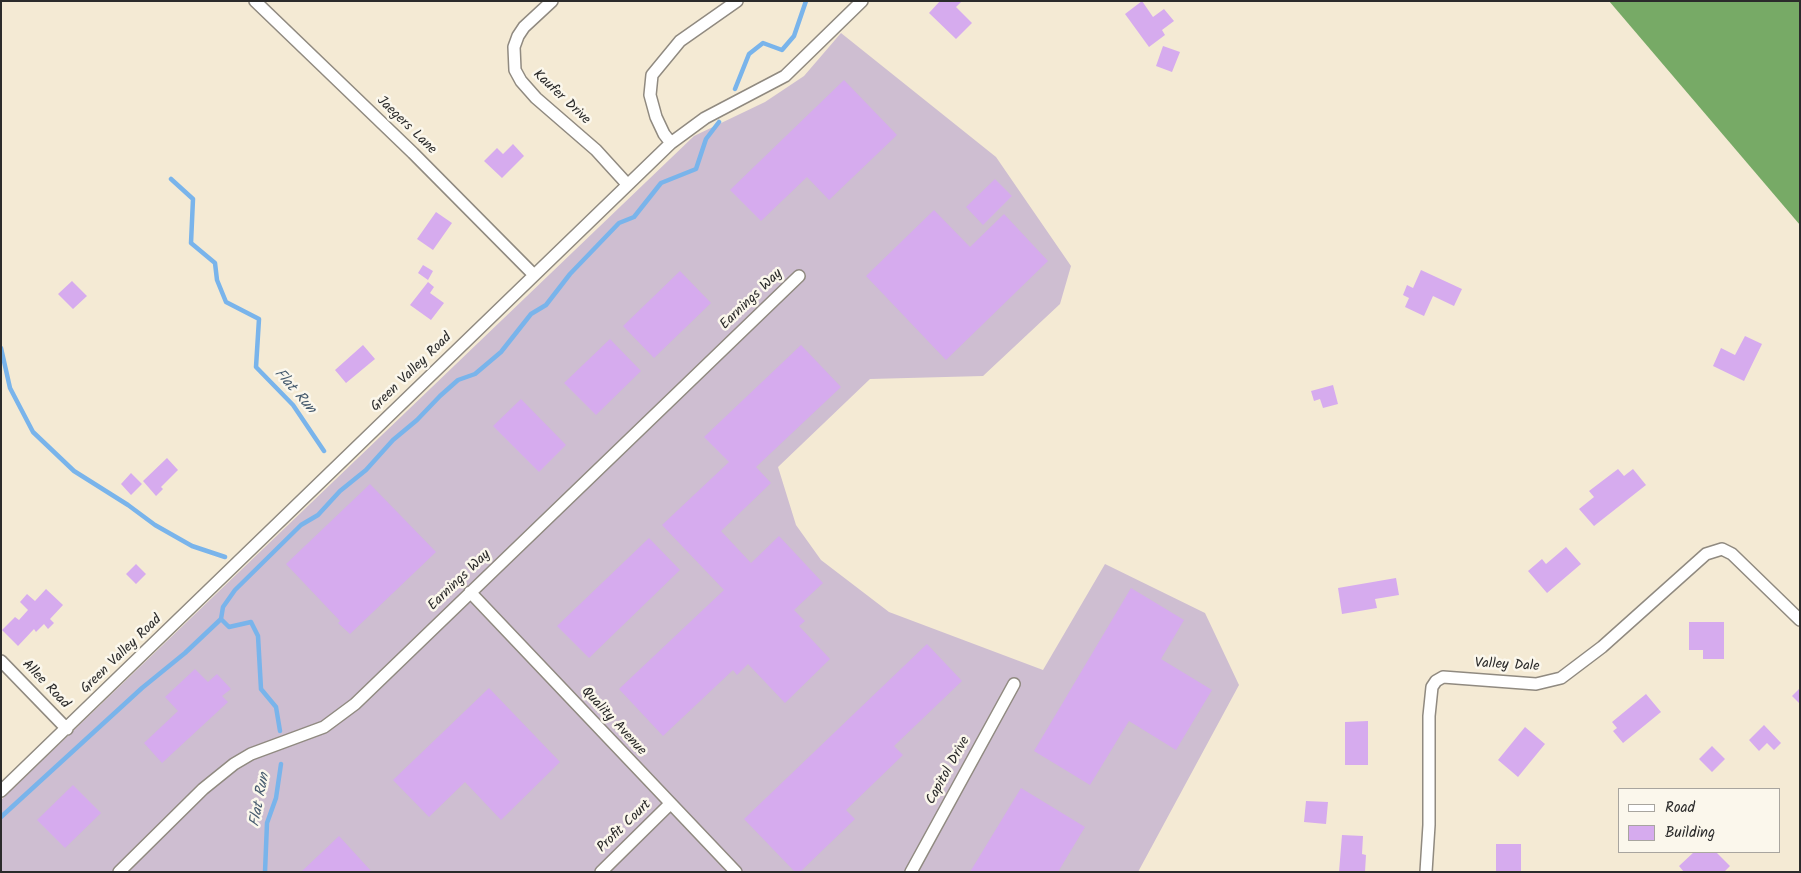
<!DOCTYPE html>
<html>
<head>
<meta charset="utf-8">
<style>
	body { margin:0 }
	#map { position:relative; width:1801px; height:873px; overflow:hidden; background:#f4ead4; font-family:Kalam,sans-serif }
	canvas { display:block }
	.frame { position:absolute; inset:0; border:2px solid #2b2b2b; pointer-events:none }
	.legend { position:absolute; left:1618px; top:788px; width:162px; height:65px; box-sizing:border-box; background:#fbf7ec; border:1px solid #a8a59f; margin:0; padding:6px 9px; list-style:none; font-size:15px; color:#2b2b2b }
	.legend li { display:flex; align-items:center; gap:10px; height:25px }
	.legend b { width:25px; border:1px solid #a8a59f }
</style>
</head>
<body>
<div id="map">
<canvas width="1801" height="873"></canvas>
<div class="frame"></div>
<ul class="legend">
<li><b style="height:6px;background:#fff"></b>Road</li>
<li><b style="height:14px;background:#d6abee"></b>Building</li>
</ul>
</div>
<script>
const c = document.querySelector('canvas').getContext('2d');
c.lineJoin = 'round';
function fillPath(path, color) { c.fillStyle = color; c.fill(path, 'evenodd'); }
const toPath = rows => new Path2D(rows.map(r => 'M' + r).join(''));
function strokePath(path, color, width, dash) { c.strokeStyle = color; c.lineWidth = width; c.lineCap = dash ? 'butt' : 'round'; c.setLineDash(dash || []); c.stroke(path); }
function label(font, color, halo, rows, align = 'center') {
  c.font = font + ' Kalam,sans-serif'; c.lineWidth = 5; c.setLineDash([]); c.textBaseline = 'middle'; c.strokeStyle = halo; c.fillStyle = color; for (const [text, x, y, turn = 0] of rows) {
    c.save(); c.translate(x, y); c.rotate((+turn || 0) * Math.PI / 180); c.textAlign = isNaN(turn) ? turn : align; if (halo) c.strokeText(text, 0, 0); c.fillText(text, 0, 0); c.restore();
  }
}
const industrial = toPath([
	[841,33,996,157,1071,266,1060,304,983,376,870,379,778,467,796,525,821,560,889,612,1043,670,1105,564,1205,613,1239,685,1138,872,1,872,1,800,694,136,765,102,804,76]
]);
const forest = toPath([
	[1609,1,1800,1,1800,225]
]);
const stream = toPath([
	[735,89,749,54,763,43,782,50,794,36,806,1],
	[171,179,193,199,191,243,215,263,217,280,226,302,259,319,256,367,293,405,324,451],
	[1,348,10,388,33,432,74,471,128,505,155,525,192,546,225,557],
	[280,731,276,707,261,689,258,636,251,622,229,627,221,619,223,607,235,590,301,525,318,515,340,491,366,470,393,440,417,420,440,396,458,380,475,374,501,352,531,314,546,305,570,274,619,223,634,217,661,183,696,169,706,139,719,122],
	[1,817,142,688,185,653,221,619],
	[265,872,267,823,276,798,281,764]
]);
const building = toPath([
	[940,1,962,1,956,7,972,23,956,39,929,13],
	[1142,1,1153,17,1164,9,1174,21,1162,30,1165,35,1149,47,1125,14],
	[1163,46,1180,52,1172,72,1156,66],
	[844,80,897,135,829,200,807,177,761,221,730,190],
	[513,144,524,156,502,178,484,161,497,148,503,154],
	[995,179,1012,196,983,225,966,207],
	[934,210,970,247,1004,214,1048,261,946,360,866,276],
	[436,212,452,223,433,250,417,239],
	[423,265,433,271,428,280,418,273],
	[1421,270,1462,289,1454,306,1433,296,1424,316,1405,307,1409,298,1403,295,1407,285,1413,288],
	[680,271,711,303,654,358,623,326],
	[72,281,87,296,73,309,58,294],
	[428,282,434,287,430,293,444,303,431,320,410,305],
	[1745,336,1762,344,1744,381,1713,366,1721,348,1735,355],
	[610,339,641,371,596,415,564,383],
	[363,345,375,359,346,383,335,370],
	[801,345,841,387,756,467,771,483,721,531,751,563,779,536,823,583,794,610,805,621,799,626,830,659,785,703,748,664,737,675,733,670,663,736,619,689,724,590,662,525,729,462,704,437],
	[1333,385,1338,404,1323,408,1320,399,1314,401,1311,391],
	[521,399,566,445,539,472,493,426],
	[167,458,178,470,161,487,163,489,156,496,143,481],
	[1618,469,1624,476,1633,469,1646,485,1594,526,1579,509,1594,497,1589,491],
	[131,473,142,484,131,495,121,484],
	[370,484,436,552,350,634,338,623,340,621,286,564],
	[649,538,680,570,589,658,557,626],
	[1566,547,1581,564,1547,593,1528,571,1542,559,1546,564],
	[136,564,146,574,136,584,126,574],
	[1396,578,1399,595,1375,599,1377,608,1342,614,1338,588],
	[1131,588,1184,620,1161,659,1212,690,1176,750,1129,721,1090,785,1034,751],
	[46,589,63,605,50,619,54,623,48,629,44,624,36,632,34,629,18,646,2,630,15,617,19,620,28,610,20,602,27,594,35,601],
	[1689,622,1724,622,1724,659,1703,659,1703,650,1689,650],
	[927,644,962,681,894,746,903,755,846,810,855,819,800,872,795,872,744,819],
	[195,669,208,682,217,674,231,689,222,696,228,702,162,763,144,743,178,711,165,697],
	[489,688,560,762,501,820,465,782,429,817,393,780],
	[1800,688,1800,704,1792,696],
	[1646,694,1661,712,1623,743,1613,731,1617,728,1612,722],
	[1368,721,1368,765,1345,765,1345,722],
	[1764,725,1781,743,1774,750,1767,743,1759,751,1749,740],
	[1525,727,1545,744,1518,777,1498,760],
	[1712,746,1725,759,1712,772,1699,759],
	[73,785,101,813,65,848,37,820],
	[1021,788,1085,827,1058,872,970,872],
	[1306,801,1328,802,1326,824,1304,822],
	[1342,835,1363,836,1362,854,1366,855,1365,872,1339,872],
	[339,836,372,872,301,872],
	[1496,844,1521,844,1521,872,1496,872],
	[1694,852,1716,852,1730,866,1724,872,1684,872,1679,866]
]);
const street = toPath([
	[255,1,413,153,534,275],
	[552,1,524,27,518,36,514,47,515,70,521,81,536,98,596,150,627,184],
	[671,143,664,134,656,117,650,95,652,75,680,41,737,1],
	[470,592,736,872],
	[1,661,67,729],
	[1,791,671,143,705,118,785,76,862,1],
	[119,872,203,789,234,764,251,754,324,727,355,704,799,276],
	[601,872,670,804],
	[911,872,1014,684],
	[1426,872,1429,825,1429,716,1432,687,1436,681,1443,677,1536,684,1561,678,1602,647,1706,554,1722,549,1732,554,1800,620]
]);
const streetNames = [
	["Kaufer Drive",561,98,43],
	["Jaegers Lane",406,126,44],
	["Earnings Way",752,300,-44],
	["Green Valley Road",412,373,-44],
	["Earnings Way",460,581,-44],
	["Green Valley Road",122,655,-44],
	["Valley Dale",1507,666,3],
	["Allee Road",45,685,46],
	["Quality Avenue",613,722,47],
	["Capitol Drive",949,771,-61],
	["Profit Court",625,827,-44]
];
const waterNames = [
	["Flat Run",294,392,49],
	["Flat Run",261,800,-79]
];
fillPath(industrial, '#cebed1');
fillPath(forest, '#7a6');
strokePath(stream, '#79b4eb', 4.5);
fillPath(building, '#d6abee');
strokePath(street, '#908a80', 14);
strokePath(street, '#fff', 11);
label('14px', '#2b2b2b', '#fbf7ec', streetNames);
label('italic 15px', '#465b6e', '#fbf7ec', waterNames);
</script>
</body>
</html>
